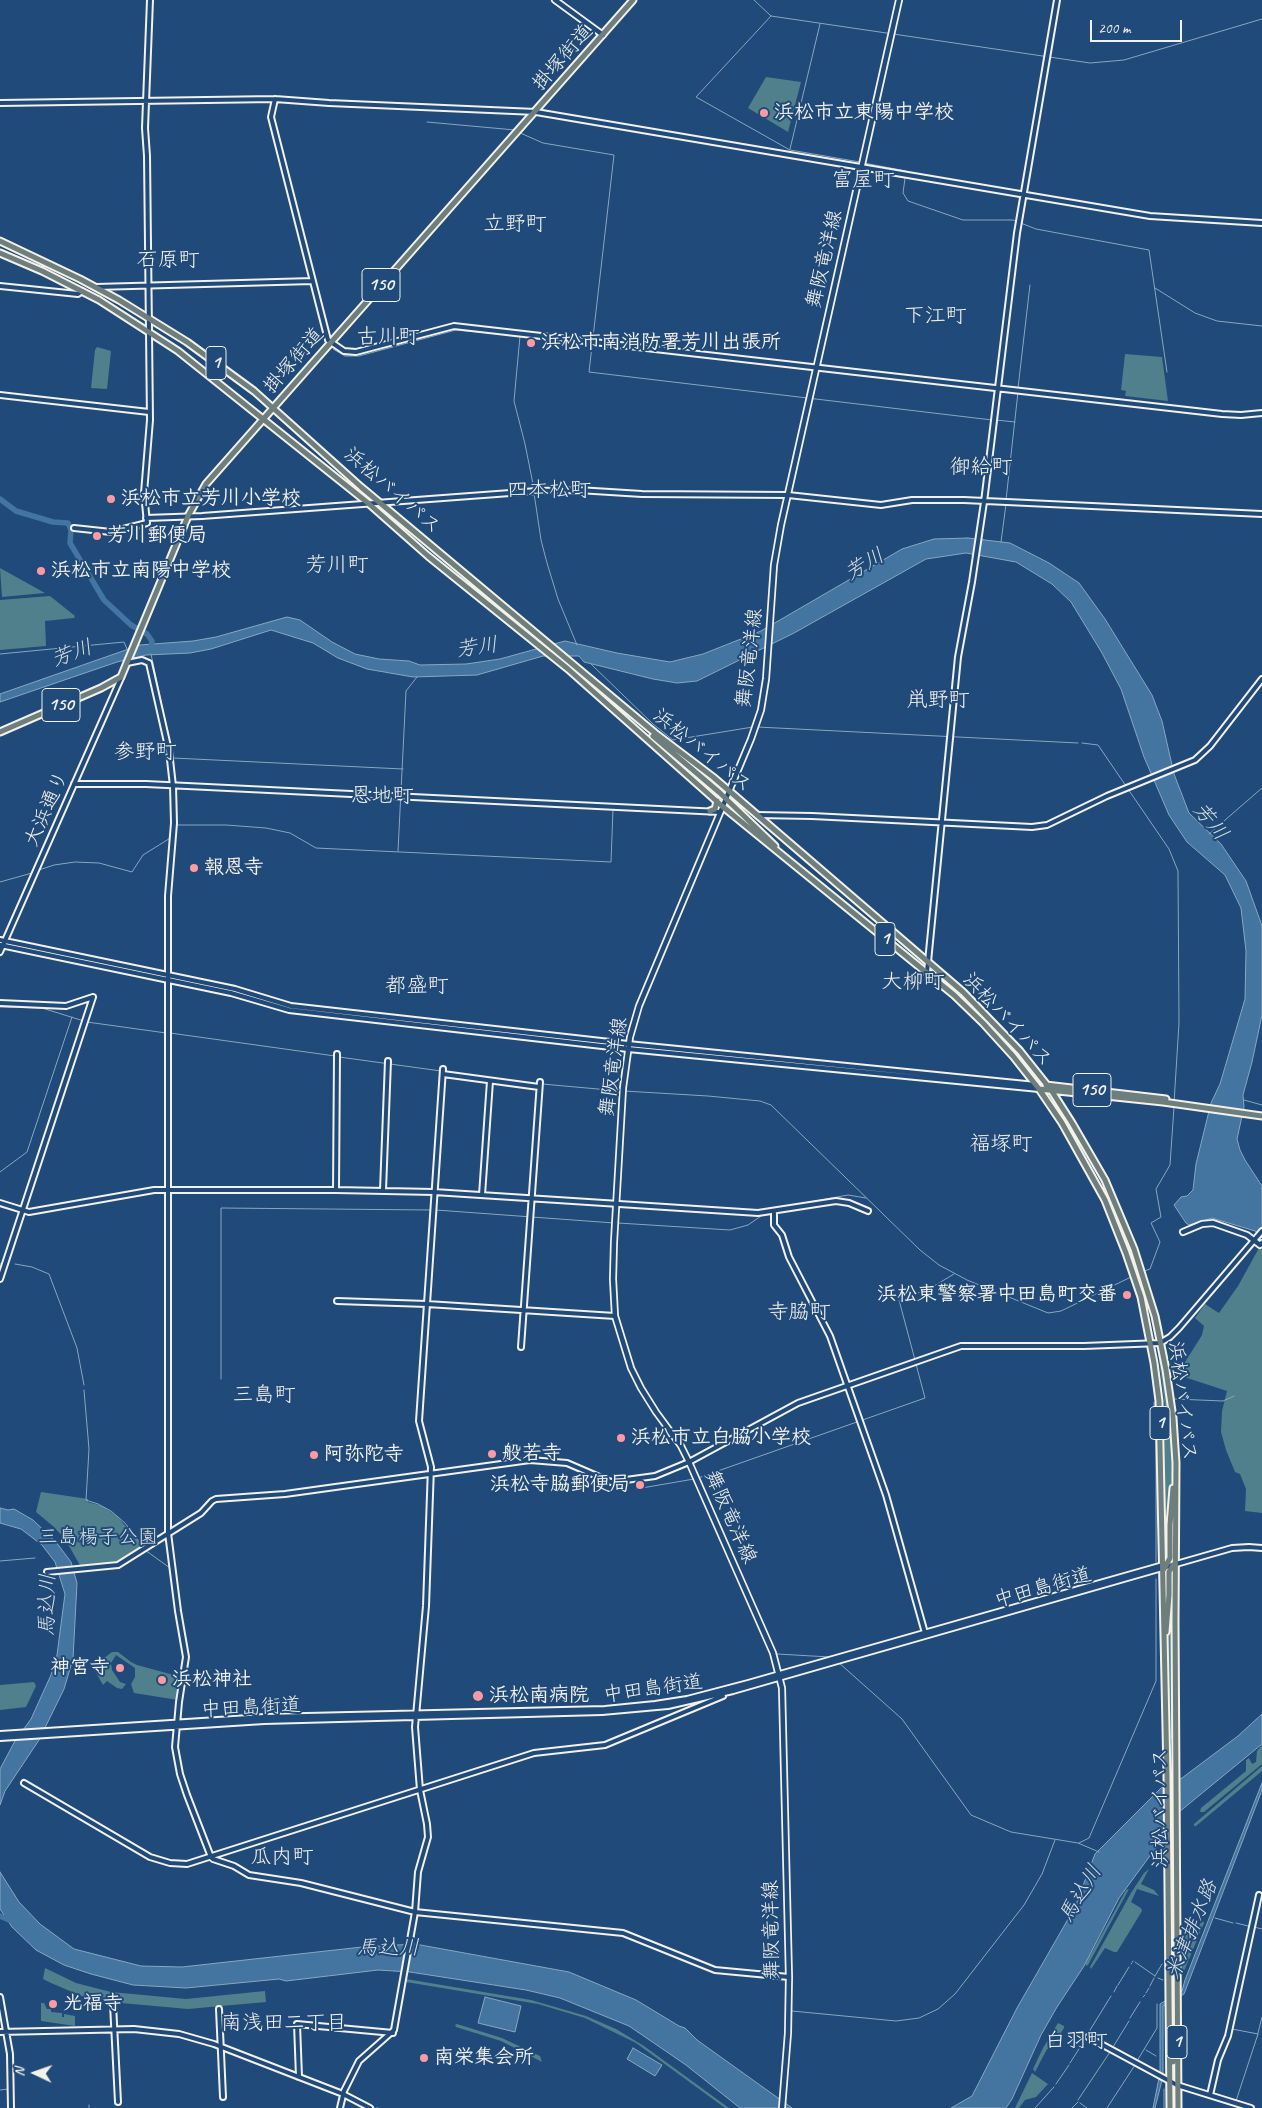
<!DOCTYPE html>
<html>
<head>
<meta charset="utf-8">
<style>
	body { margin:0 }
	#map { position:relative; width:1262px; height:2108px; overflow:hidden; background:#1f4a7a; font-family:Caveat,sans-serif }
	canvas { display:block }
	.north { position:absolute; left:10px; top:2048px; width:50px; height:50px; -webkit-text-stroke:4px #1f4a7a; paint-order:stroke; rotate:273deg; font-size:14px; font-weight:700; line-height:20px; text-align:center; color:#f4f1e8 }
	.north::after { content:''; display:block; margin:auto; width:18px; height:22px; background:#f4f1e8; clip-path:polygon(50% 0,100% 100%,50% 72%,0 100%) }
	.scale { position:absolute; left:1090px; top:20px; width:92px; height:22px; box-sizing:border-box; border:2px solid #f4f1e8; border-top:0; padding-left:6px; font-size:15px; line-height:18px; white-space:nowrap; color:#f4f1e8; -webkit-text-stroke:4px #1f4a7a; paint-order:stroke }
</style>
</head>
<body>
<div id="map">
<canvas width="1262" height="2108"></canvas>
<div class="north">N</div>
<div class="scale">200 m</div>
</div>
<script>
const c = document.querySelector('canvas').getContext('2d');
c.lineJoin = 'round';
function fillPath(path, color) { c.fillStyle = color; c.fill(path, 'evenodd'); }
const toPath = rows => new Path2D(rows.map(r => 'M' + r).join(''));
function strokePath(path, color, width, dash) { c.strokeStyle = color; c.lineWidth = width; c.lineCap = dash ? 'butt' : 'round'; c.setLineDash(dash || []); c.stroke(path); }
function label(font, color, halo, rows, align = 'center') {
  c.font = font + ' Caveat,"Klee One",sans-serif'; c.lineWidth = 4; c.setLineDash([]); c.textBaseline = 'middle'; c.strokeStyle = halo; c.fillStyle = color; for (const [text, x, y, turn = 0] of rows) {
    c.save(); c.translate(x, y); c.rotate((+turn || 0) * Math.PI / 180); c.textAlign = isNaN(turn) ? turn : align; if (halo) c.strokeText(text, 0, 0); c.fillText(text, 0, 0); c.restore();
  }
}
const green = toPath([
	[766,77,801,82,788,132,748,108],
	[97,347,111,351,107,389,91,388,95,350],
	[1125,354,1162,357,1168,401,1125,396,1126,391,1121,390],
	[0,568,45,593,2,597],
	[50,596,75,616,74,618,45,621,46,646,0,650,0,600],
	[1259,1248,1262,1250,1262,1513,1245,1511,1246,1489,1240,1474,1235,1472,1226,1450,1221,1432,1222,1411,1227,1391,1181,1376,1182,1367,1202,1335,1204,1326,1195,1318,1205,1304,1219,1313,1238,1286],
	[1159,1351,1168,1394,1173,1457,1168,1557,1166,1558,1163,1466,1165,1408,1158,1353],
	[41,1492,88,1499,88,1502,102,1506,117,1516,144,1548,116,1564,81,1567,65,1539,54,1527,36,1512],
	[1171,1572,1173,1578,1173,1738,1170,1740,1167,1657],
	[112,1652,118,1652,131,1662,137,1665,181,1677,178,1700,134,1693,131,1684,135,1677,135,1668,116,1655,111,1663,112,1670,120,1682,126,1684,122,1689,117,1688,107,1681,103,1685,95,1671,99,1662],
	[34,1682,36,1686,26,1707,0,1710,0,1685],
	[1262,1745,1262,1764,1204,1812,1200,1812,1201,1808,1246,1771,1246,1760,1249,1758,1252,1764,1256,1762,1257,1751],
	[1262,1766,1262,1771,1196,1826,1194,1826,1194,1824],
	[1173,1842,1175,1994,1171,1996,1170,1849],
	[1149,1869,1141,1884,1154,1890,1159,1896,1137,1889,1131,1902,1141,1908,1142,1911,1117,1952,1114,1952,1105,1948,1091,1969,1090,1967,1131,1893,1144,1873],
	[1129,1889,1088,1965,1086,1966,1086,1963,1126,1890],
	[1203,1921,1204,1923,1182,1976,1184,1931,1187,1929,1196,1933,1201,1922],
	[45,1968,76,1983,111,1992,186,1999,265,1991,266,2002,188,2009,110,2002,84,1997,51,1983,43,1979],
	[406,1979,531,2000,586,2016,616,2029,644,2046,729,2108,725,2108,636,2043,585,2018,538,2004,406,1982],
	[41,2003,44,2003,47,2009,51,2009,51,2012,62,2013,62,2017,64,2017,64,2014,75,2016,75,2026,41,2021],
	[1058,2023,1064,2026,1064,2028,1051,2049,1047,2049,1035,2072,1033,2069,1043,2048],
	[457,2024,502,2038,540,2056,542,2062,501,2041,456,2027,455,2025],
	[1032,2073,1048,2084,1036,2097,1025,2100,1019,2108,1015,2108]
]);
const water = toPath([
	[968,538,1010,543,1049,563,1079,583,1105,619,1152,695,1162,721,1174,774,1189,813,1221,844,1246,881,1262,926,1262,1015,1252,1062,1243,1095,1244,1107,1237,1139,1240,1150,1245,1160,1262,1186,1262,1236,1255,1231,1212,1218,1189,1225,1186,1223,1174,1205,1181,1197,1187,1196,1193,1190,1196,1164,1211,1103,1220,1084,1245,999,1246,951,1241,908,1225,875,1187,842,1169,815,1144,757,1121,689,1102,653,1071,602,1052,584,1016,562,966,553,926,559,794,633,697,681,677,683,653,679,584,662,579,656,543,656,477,675,413,677,367,669,338,658,313,643,271,630,211,649,190,653,146,655,117,662,0,702,0,694,140,645,193,641,216,637,287,617,300,620,332,642,355,654,379,659,409,661,420,665,466,664,500,659,565,641,617,653,670,662,703,654,761,631,902,549,934,539,968,538],
	[0,1508,8,1510,14,1509,33,1520,56,1542,71,1562,77,1583,73,1659,64,1689,39,1740,5,1791,0,1805,0,1769,15,1741,31,1719,51,1675,57,1655,65,1594,55,1562,42,1545,21,1529,0,1523,0,1508],
	[1262,1714,1262,1744,1173,1817,1163,1838,1119,1898,1084,1966,1057,2007,1041,2035,1012,2099,1006,2108,951,2108,972,2096,1017,2008,1075,1907,1095,1854,1161,1788,1182,1778,1238,1736,1262,1714],
	[1262,1783,1262,1790,1184,1994,1163,2006,1163,2076,1155,2108,1153,2108,1160,2073,1160,2004,1182,1991,1185,1980,1262,1783],
	[0,1872,19,1902,40,1924,74,1949,141,1966,182,1967,362,1947,415,1944,569,1972,636,2000,679,2026,685,2028,697,2040,792,2108,740,2108,686,2065,629,2026,560,1998,526,1990,410,1972,378,1970,286,1981,279,1979,186,1988,133,1985,91,1974,64,1965,36,1950,12,1927,0,1909,0,1872],
	[485,1997,521,2006,515,2032,478,2023,485,1997],
	[633,2048,662,2065,655,2076,627,2059,633,2048]
]);
const stream = toPath([
	[754,0,771,16,1090,63,1124,60,1262,19],
	[771,16,696,97,790,150,860,162],
	[427,122,515,130],
	[518,132,543,143,614,155,589,372,992,420],
	[790,149,820,24],
	[864,163,906,171,903,193,908,201,963,220,1013,220,1036,229,1149,250,1167,372],
	[1155,288,1195,313,1217,321,1262,326],
	[333,349,345,356,359,356,456,330,520,336,514,401,525,444,534,489],
	[1018,388,1030,285],
	[996,420,1015,422],
	[534,493,541,540,547,563,558,599,577,645],
	[1006,500,1018,392],
	[1001,542,1006,504],
	[0,654,124,642,127,649],
	[151,654,173,758,403,769],
	[591,664,653,724,673,740,753,727],
	[757,727,1078,743],
	[1082,743,1098,745,1126,786],
	[1128,789,1169,849,1178,871,1179,1023,1174,1103],
	[1209,834,1262,788],
	[175,835,176,825,226,825,266,828,290,833,316,848,611,862,613,809,715,814],
	[398,851,406,691,417,677],
	[36,871,54,865,75,862,99,863,132,872,143,855,172,837],
	[0,882,32,873],
	[0,1007,42,1008,87,1022,166,1033],
	[170,1033,335,1056],
	[339,1057,441,1071],
	[445,1072,538,1084],
	[542,1084,620,1091],
	[624,1091,708,1096,760,1101,771,1105,920,1250,939,1265,967,1280,1048,1313,1061,1311,1131,1277],
	[1244,1100,1262,1105],
	[0,1172,27,1152,72,1017],
	[777,1208,848,1195,866,1198],
	[436,1210,614,1223],
	[618,1223,730,1230,748,1225,764,1214],
	[0,1264,2,1264],
	[15,1264,32,1267,49,1274,77,1348,84,1385],
	[1144,1271,1150,1269,1160,1242,1151,1223,1161,1217,1156,1189,1170,1165,1174,1107],
	[915,1360,899,1300,929,1289,954,1274],
	[221,1379,221,1208,432,1210],
	[84,1390,89,1449,86,1500,98,1504,111,1511,125,1523,143,1547],
	[1175,1399,1223,1401,1234,1396],
	[1154,1402,1156,1436,1156,1562],
	[698,1478,925,1398,916,1364],
	[636,1489,694,1479],
	[145,1550,170,1568],
	[0,1561,35,1558],
	[777,1654,830,1657],
	[838,1662,902,1719,971,1815,1011,1832,1078,1843,1099,1852],
	[1079,1843,1089,1838,1156,1681,1156,1579],
	[1215,1918,1233,1923],
	[1236,1923,1248,1926],
	[1254,1927,1262,1929],
	[1132,1962,1133,1961],
	[1135,1962,1155,1976],
	[1131,1964,1132,1963],
	[1155,1976,1162,1964],
	[1158,1978,1163,1980],
	[1118,1985,1129,1967],
	[1150,1986,1154,1978],
	[1114,1992,1117,1986],
	[1146,1993,1149,1988],
	[1143,1997,1145,1995],
	[792,2011,896,2021,919,2018,938,2009,955,1994,1024,1905,1042,1874,1055,1840],
	[1130,2018,1140,2002],
	[1232,2029,1258,2034],
	[1258,2033,1262,2017],
	[1087,2035,1111,1996],
	[1113,2047,1129,2021],
	[1146,2050,1156,2056],
	[1137,2061,1157,2028,1157,2004],
	[1070,2063,1086,2038],
	[1056,2084,1069,2065],
	[1164,2089,1164,2108],
	[0,2090,9,2089],
	[1211,2098,1235,2105],
	[1078,2100,1110,2052],
	[1236,2101,1258,2034],
	[1080,2103,1087,2108],
	[89,2105,89,2108],
	[376,2108,378,2108],
	[1035,2108,1054,2087],
	[1072,2108,1078,2102],
	[1107,2108,1135,2065]
]);
const river = toPath([
	[0,499,16,511,53,522,68,523,71,530,70,543,104,600,131,625,147,634,152,641,151,648],
	[0,1916,14,1922]
]);
const tertiary = toPath([
	[275,99,271,117,328,340,344,351,356,352,454,326,1222,414,1241,415,1262,413],
	[0,103,275,99,329,103,536,112,1150,216,1262,223],
	[0,286,78,294,82,291],
	[96,287,313,281],
	[0,395,149,412],
	[146,518,202,516,537,491,578,490,642,494,788,495,881,505,912,500,964,500,1262,514],
	[74,528,111,532,147,523,144,493,150,420,147,156,145,128,150,0],
	[127,663,142,660,149,663,169,751,173,786,174,823,168,896,168,1533,178,1611,186,1657,179,1702,175,1747,180,1774,187,1795,211,1857,213,1859,234,1866,249,1875,301,1883,415,1912,623,1933,715,1970,789,1977],
	[74,784,146,784,720,812],
	[757,815,812,816,1032,827,1047,825,1107,796,1195,760,1210,746,1262,679],
	[0,940,235,989,291,1006,628,1044,1036,1085],
	[0,945,231,993,289,1010,628,1049,1039,1089],
	[0,952,121,678],
	[927,972,958,657,972,582,984,502,1017,233,1057,0],
	[0,1003,66,1006,93,997],
	[443,1074,539,1087],
	[336,1190,337,1054],
	[383,1190,388,1061],
	[482,1195,490,1081],
	[0,1203,29,1212,154,1190,336,1190,434,1192,758,1213,836,1201,849,1203,868,1211],
	[774,1212,774,1225,782,1235,789,1257,830,1336,886,1495,925,1633],
	[0,1279,93,997],
	[337,1301,427,1304,615,1316],
	[521,1347,540,1082],
	[47,1572,118,1565,201,1513,212,1501,216,1499,285,1494,530,1460,567,1463,611,1482,655,1476,689,1462,798,1403,961,1346,1084,1346,1160,1343,1170,1337,1179,1328,1262,1231],
	[0,1734,264,1717,605,1709,655,1704,687,1699,748,1683,1163,1565],
	[0,1738,264,1721,602,1712,668,1706,733,1691,1232,1548,1249,1547,1262,1548],
	[24,1783,150,1857,170,1863,187,1864,534,1753,605,1745,723,1696],
	[0,1997,10,2054,11,2108],
	[113,2004,118,2102],
	[219,2009,223,2097],
	[0,2032,134,2029,179,2034,214,2044,343,2094,370,2108],
	[1088,2037,1177,2085,1251,2108],
	[299,2077,297,2024,393,2033],
	[1210,2095,1218,2060,1228,2036,1259,1895],
	[340,2108,344,2091,359,2061,394,2030,415,1912,418,1872,428,1837,427,1824,420,1790,415,1727,426,1606,431,1467,419,1421,443,1069]
]);
const secondary = toPath([
	[555,0,603,35],
	[1183,1232,1202,1224,1213,1223,1247,1235,1260,1245,1262,1243],
	[782,2108,788,2033,789,1977,782,1688,773,1653,689,1462,681,1446,656,1412,641,1388,631,1368,615,1316,613,1279,614,1242,623,1088,630,1037,639,1006,751,739,761,710,766,679,774,565,781,525,899,0]
]);
const trunk = toPath([
	[0,241,80,279,119,300,187,342,254,391,361,487,655,733,713,777,963,992,1020,1051,1051,1090,1072,1123,1105,1180,1134,1249,1155,1316,1166,1370,1173,1418,1176,1463,1175,1621,1178,2108],
	[0,253,42,271,99,300,178,351,368,503,428,556,568,669,722,806,954,995,983,1023,1013,1056,1039,1089,1062,1123,1105,1200,1126,1253,1141,1297,1154,1363,1159,1401,1167,1775,1170,2108],
	[0,732,101,688,121,677,188,516,206,484,633,0],
	[653,736,720,793,775,846],
	[710,811,715,809,717,801],
	[1046,1085,1166,1099],
	[1039,1089,1163,1102,1262,1116],
	[1164,1569,1170,1558,1170,1525,1173,1488],
	[1166,1632,1169,1595,1169,1572,1173,1565],
	[1173,2062,1174,2040]
]);
const markers = [
	[764,113,5,"#ff9aa2"],
	[531,343,5,"#ff9aa2"],
	[111,499,5,"#ff9aa2"],
	[97,536,5,"#ff9aa2"],
	[41,571,5,"#ff9aa2"],
	[194,868,5,"#ff9aa2"],
	[1127,1295,5,"#ff9aa2"],
	[621,1438,5,"#ff9aa2"],
	[492,1454,5,"#ff9aa2"],
	[314,1455,5,"#ff9aa2"],
	[640,1485,5,"#ff9aa2"],
	[120,1668,5,"#ff9aa2"],
	[162,1680,5,"#ff9aa2"],
	[478,1696,6,"#ff9aa2"],
	[53,2004,5,"#ff9aa2"],
	[424,2058,5,"#ff9aa2"]
];
const shields = [
	[381,285,38],
	[216,363,20],
	[61,705,38],
	[885,939,20],
	[1092,1090,38],
	[1160,1423,20],
	[1177,2042,20]
];
const shieldNames = [
	["150",381,285],
	["1",216,363],
	["150",61,705],
	["1",885,939],
	["150",1092,1090],
	["1",1160,1423],
	["1",1177,2042]
];
const streetNames = [
	["掛塚街道",563,58,-49],
	["舞阪竜洋線",825,259,-77],
	["掛塚街道",294,361,-49],
	["浜松バイパス",392,491,41],
	["舞阪竜洋線",750,658,-83],
	["浜松バイパス",702,751,39],
	["大浜通り",47,809,-66],
	["浜松バイパス",1007,1020,47],
	["舞阪竜洋線",614,1067,-82],
	["浜松バイパス",1182,1401,83],
	["舞阪竜洋線",730,1517,66],
	["中田島街道",1043,1588,-16],
	["中田島街道",653,1689,-8],
	["中田島街道",251,1708,-3],
	["浜松バイパス",1161,1808,-90],
	["舞阪竜洋線",772,1930,-91]
];
const poiNames = [
	["浜松市立東陽中学校",774,113],
	["浜松市南消防署芳川出張所",541,343],
	["浜松市立芳川小学校",121,499],
	["芳川郵便局",107,536],
	["浜松市立南陽中学校",51,571],
	["報恩寺",204,868],
	["浜松東警察署中田島町交番",1117,1295,"right"],
	["浜松市立白脇小学校",631,1438],
	["般若寺",502,1454],
	["阿弥陀寺",324,1455],
	["浜松寺脇郵便局",630,1485,"right"],
	["神宮寺",110,1668,"right"],
	["浜松神社",172,1680],
	["浜松南病院",489,1696],
	["光福寺",63,2004],
	["南栄集会所",434,2058]
];
const parkNames = [
	["三島楊子公園",98,1538]
];
const neighbourhoodNames = [
	["富屋町",863,180],
	["立野町",515,224],
	["石原町",168,260],
	["下江町",935,316],
	["古川町",388,337],
	["御給町",981,467],
	["四本松町",549,490],
	["芳川町",337,565],
	["鼡野町",938,700],
	["参野町",145,752],
	["恩地町",382,796],
	["大柳町",913,982],
	["都盛町",417,986],
	["福塚町",1001,1144],
	["寺脇町",799,1312],
	["三島町",264,1395],
	["瓜内町",282,1857],
	["南浅田二丁目",284,2023],
	["白羽町",1076,2041]
];
const waterNames = [
	["芳川",865,565,-31],
	["芳川",477,648,-8],
	["芳川",72,654,-20],
	["芳川",1210,822,51],
	["馬込川",48,1605,-89],
	["馬込川",1081,1894,-59],
	["米津排水路",1192,1930,-68],
	["馬込川",388,1948]
];
fillPath(green, '#4f808b');
fillPath(water, '#4375a0');
strokePath(water, '#8aa7bd', 1);
strokePath(stream, '#8aa7bd', 1);
strokePath(river, '#4375a0', 5.5);
strokePath(tertiary, '#f4f1e8', 8);
strokePath(secondary, '#f4f1e8', 8);
strokePath(trunk, '#f4f1e8', 9);
strokePath(tertiary, '#1f4a7a', 4);
strokePath(secondary, '#1f4a7a', 4.5);
strokePath(trunk, '#6d7e7c', 5);
for (const [x, y, r, color] of markers) { const dot = new Path2D(); dot.arc(x, y, r, 0, 2 * Math.PI); c.fillStyle = color; c.fill(dot); strokePath(dot, '#1f4a7a', 2); }
for (const [x, y, w] of shields) { const box = new Path2D(); box.roundRect(x - w / 2, y - 16.5, w, 33, 4); c.fillStyle = '#1f4a7a'; c.fill(box); strokePath(box, '#f4f1e8', 1); }
label('bold 19px', '#f4f1e8', null, shieldNames);
label('20px', '#f4f1e8', '#1f4a7a', streetNames);
label('bold 20px', '#f4f1e8', '#1f4a7a', poiNames, 'left');
label('20px', '#dbe0da', '#1f4a7a', parkNames);
label('21px', '#f4f1e8', '#1f4a7a', neighbourhoodNames);
label('italic 21px', '#d9dedd', '#1f4a7a', waterNames);
</script>
</body>
</html>
